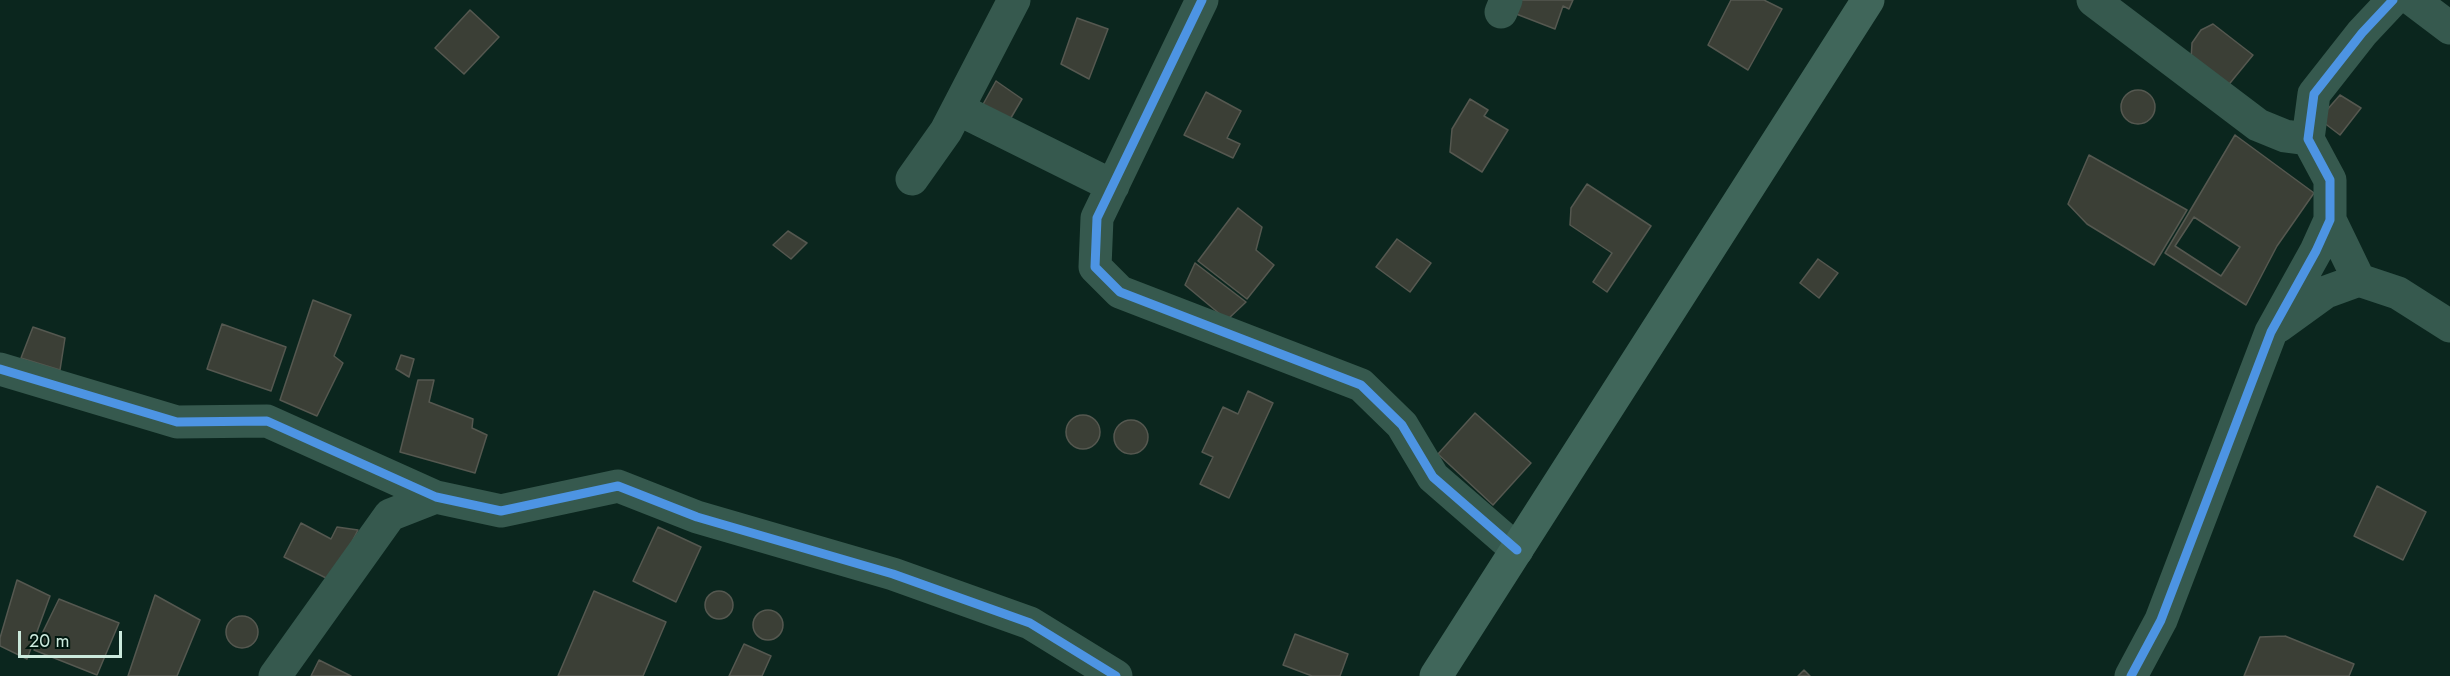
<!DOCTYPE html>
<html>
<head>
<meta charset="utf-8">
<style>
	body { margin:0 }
	#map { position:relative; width:2450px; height:676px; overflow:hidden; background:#0b261e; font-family:Jost,sans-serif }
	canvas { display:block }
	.scale { position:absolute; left:18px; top:631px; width:104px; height:27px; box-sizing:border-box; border:3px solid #cceadd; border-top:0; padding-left:8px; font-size:18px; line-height:21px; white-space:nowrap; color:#cceadd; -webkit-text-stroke:4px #00160e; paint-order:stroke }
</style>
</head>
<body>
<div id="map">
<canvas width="2450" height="676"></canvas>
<div class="scale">20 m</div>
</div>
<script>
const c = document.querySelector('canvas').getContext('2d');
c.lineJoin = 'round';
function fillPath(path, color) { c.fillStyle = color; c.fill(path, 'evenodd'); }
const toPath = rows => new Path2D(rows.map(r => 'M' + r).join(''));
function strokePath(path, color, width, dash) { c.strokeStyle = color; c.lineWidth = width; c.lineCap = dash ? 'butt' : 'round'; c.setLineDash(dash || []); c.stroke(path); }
const building = toPath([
	[1509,0,1573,0,1569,9,1563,6,1555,29,1511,12,1509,0],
	[1731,0,1764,0,1782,9,1748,70,1708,45,1731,0],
	[470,10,499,37,464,74,435,48,470,10],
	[1077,18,1108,29,1089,79,1061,64,1077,18],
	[2213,24,2253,55,2226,88,2191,60,2192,43,2201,30,2213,24],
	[996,81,1022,99,1005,128,981,108,996,81],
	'2121 107a17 17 0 1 1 34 0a17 17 0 1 1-34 0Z',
	[1206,92,1241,111,1227,138,1240,144,1233,158,1184,135,1206,92],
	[2340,95,2361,108,2340,135,2319,119,2340,95],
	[1470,99,1488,110,1484,116,1508,130,1482,172,1450,152,1452,129,1470,99],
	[2235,135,2314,193,2277,246,2246,305,2165,253,2235,135],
	[2089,155,2187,210,2154,265,2087,224,2068,204,2089,155],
	[1587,184,1651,226,1607,292,1593,282,1612,253,1570,225,1571,208,1587,184],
	[1238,208,1262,227,1256,250,1274,265,1247,299,1198,261,1238,208],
	[2194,217,2240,247,2221,276,2175,246,2194,217],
	[788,231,807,243,791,259,773,245,788,231],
	[1397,239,1431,263,1410,292,1376,267,1397,239],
	[1818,259,1838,273,1819,298,1800,283,1818,259],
	[1195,263,1246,302,1227,320,1185,285,1195,263],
	[313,300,351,315,334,356,343,363,317,416,280,400,313,300],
	[222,324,286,347,271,391,207,369,222,324],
	[33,327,65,338,60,370,21,358,33,327],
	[401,355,414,359,409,377,396,369,401,355],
	[418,380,434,380,429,402,473,419,472,428,487,435,475,473,400,452,418,380],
	[1248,391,1273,403,1229,498,1200,484,1213,457,1202,452,1223,407,1238,414,1248,391],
	[1475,413,1531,463,1493,505,1438,454,1475,413],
	'1066 432a17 17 0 1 1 34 0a17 17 0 1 1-34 0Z',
	'1114 437a17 17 0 1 1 34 0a17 17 0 1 1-34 0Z',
	[2377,486,2426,512,2403,560,2354,536,2377,486],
	[301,523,331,539,337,527,358,530,332,581,284,557,301,523],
	[658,527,701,547,676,602,633,581,658,527],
	[17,580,50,596,27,659,0,646,0,638,17,580],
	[594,591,666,622,643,676,558,676,594,591],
	'705 605a14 14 0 1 1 28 0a14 14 0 1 1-28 0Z',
	[155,595,200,620,177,676,128,676,155,595],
	[59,599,119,623,97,675,34,650,59,599],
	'753 625a15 15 0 1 1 30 0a15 15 0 1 1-30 0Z',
	'226 632a16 16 0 1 1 32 0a16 16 0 1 1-32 0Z',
	[1295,634,1348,654,1340,676,1312,676,1283,665,1295,634],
	[2285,636,2354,664,2349,676,2244,676,2260,637,2285,636],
	[744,644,771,656,762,676,729,676,744,644],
	[319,660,351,676,311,676,319,660],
	[1804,670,1810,676,1798,676,1804,670]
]);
const minor = toPath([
	[1202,0,1097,218,1095,267,1120,292,1361,385,1402,425,1433,477,1517,550],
	[2093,0,2258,125,2285,136,2308,139],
	[2413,0,2450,28],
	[1501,12,1506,0],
	[958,109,1113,186],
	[912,179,946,131,1014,0],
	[2330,220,2359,280],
	[2279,326,2326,292,2359,280,2398,293,2450,326],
	[0,369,177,422,267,421,436,497,501,511,618,486,697,517,893,574,1030,623,1116,676],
	[275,676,390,515,436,497],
	[2131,676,2161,620,2271,332,2316,251,2330,220,2330,180,2308,139,2314,94,2362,33,2393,0]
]);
const secondary = toPath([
	[1436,676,1868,0]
]);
const cycleway = toPath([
	[1202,0,1097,218,1095,267,1120,292,1361,385,1402,425,1433,477,1517,550],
	[0,369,177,422,267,421,436,497,501,511,618,486,697,517,893,574,1030,623,1116,676],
	[2131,676,2161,620,2271,332,2316,251,2330,220,2330,180,2308,139,2314,94,2362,33,2393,0]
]);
fillPath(building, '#3b3f36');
strokePath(building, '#555850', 1.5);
strokePath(minor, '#36594e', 33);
strokePath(secondary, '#40665a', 33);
strokePath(cycleway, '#4d94e3', 9);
</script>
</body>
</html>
